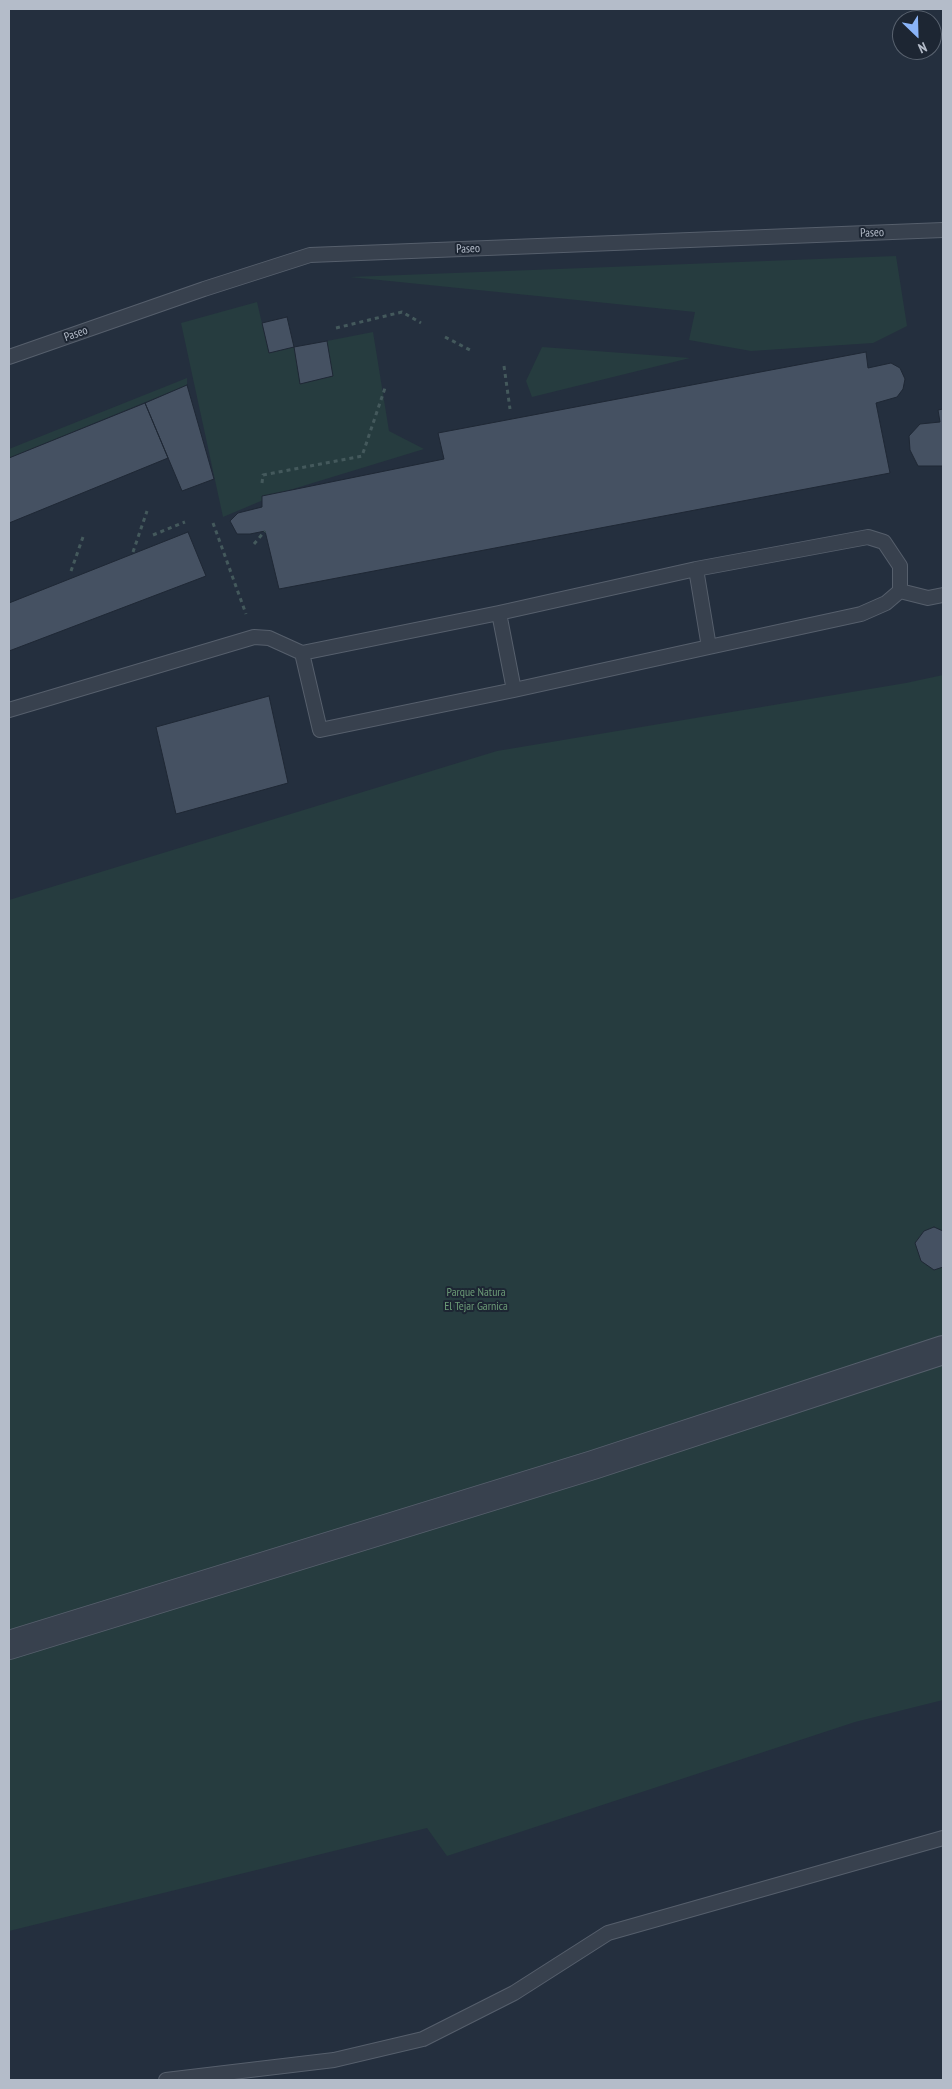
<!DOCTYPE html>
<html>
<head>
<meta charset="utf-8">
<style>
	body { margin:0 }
	#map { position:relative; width:952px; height:2089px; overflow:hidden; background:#242f3e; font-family:"PT Sans Narrow",sans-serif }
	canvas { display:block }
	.frame { position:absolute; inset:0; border:10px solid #b4bcc9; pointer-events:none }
	.north { position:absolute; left:892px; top:10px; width:50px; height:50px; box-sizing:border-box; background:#1d2633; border:1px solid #59626f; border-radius:50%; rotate:156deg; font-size:14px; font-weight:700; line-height:20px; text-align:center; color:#b4bcc9 }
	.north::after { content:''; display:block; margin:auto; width:18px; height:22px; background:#8ab4f8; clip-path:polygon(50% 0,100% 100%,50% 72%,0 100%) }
</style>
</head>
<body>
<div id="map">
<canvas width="952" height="2089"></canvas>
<div class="frame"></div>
<div class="north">N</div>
</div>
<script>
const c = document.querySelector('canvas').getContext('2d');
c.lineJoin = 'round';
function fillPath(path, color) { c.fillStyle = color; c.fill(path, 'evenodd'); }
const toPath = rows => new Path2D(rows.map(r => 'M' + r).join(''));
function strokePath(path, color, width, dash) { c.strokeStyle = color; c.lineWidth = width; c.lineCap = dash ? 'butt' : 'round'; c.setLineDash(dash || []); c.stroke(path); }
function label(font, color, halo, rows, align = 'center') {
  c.font = font + ' "PT Sans Narrow",sans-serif'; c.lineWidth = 4; c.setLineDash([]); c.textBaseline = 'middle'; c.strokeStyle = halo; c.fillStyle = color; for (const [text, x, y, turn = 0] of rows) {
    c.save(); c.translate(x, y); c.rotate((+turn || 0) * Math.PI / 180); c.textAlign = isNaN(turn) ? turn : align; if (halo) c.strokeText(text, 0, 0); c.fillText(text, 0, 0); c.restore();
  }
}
const green = toPath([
	[896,256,907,326,873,343,751,351,689,340,695,312,350,277],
	[257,302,269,353,294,347,300,384,333,376,327,341,373,332,389,431,424,449,280,493,223,517,181,323],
	[542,347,690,358,532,397,526,381],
	[187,378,187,385,9,458,9,449],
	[943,675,943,1700,855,1722,447,1856,427,1828,9,1931,9,900,497,751,906,683]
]);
const building = toPath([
	[287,317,294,347,269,353,262,323,287,317],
	[327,341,333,376,300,384,294,347,327,341],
	[866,352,868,368,891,363,900,368,905,379,903,389,897,397,876,403,890,473,279,589,265,531,250,534,237,534,230,521,238,513,262,507,262,496,444,459,438,433,866,352],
	[187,385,214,479,182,491,145,403,187,385],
	[145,403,168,458,9,523,9,458,145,403],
	[943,409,943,466,918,466,910,450,909,436,920,424,940,422,938,410,943,409],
	[188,532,206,576,9,651,9,603,188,532],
	[269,696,288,783,176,814,156,727,269,696],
	[934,1227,943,1231,943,1267,934,1270,921,1261,915,1243,924,1231,934,1227]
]);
const path = toPath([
	[336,328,402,312,421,323],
	[445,337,470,350],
	[504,366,510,409],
	[262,483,263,475,362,456,386,385],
	[213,523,246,614],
	[153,535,185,522],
	[254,544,265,531],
	[133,552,147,511],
	[71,571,83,537]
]);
const service = toPath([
	[9,357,204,289,310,255,943,230],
	[696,569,868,537,884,542,900,566,900,591,886,603,861,614,709,647],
	[900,591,928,598,943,595],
	[302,653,320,730,514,690],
	[9,710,254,637,269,638,302,653,499,613,696,569,709,647,514,690,499,613],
	[166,2080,334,2060,423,2039,514,1993,608,1933,943,1838]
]);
const minor = toPath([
	[9,1645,593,1465,943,1350]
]);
const streetNames = [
	["Paseo",872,233,-2],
	["Paseo",468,249,-2],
	["Paseo",76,334,-19]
];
const parkNames = [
	["Parque Natura",476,1293],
	["El Tejar Garnica",476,1307]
];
fillPath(green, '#263c3f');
fillPath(building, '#455162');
strokePath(building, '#1f2835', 1);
strokePath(service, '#565f6c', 16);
strokePath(minor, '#565f6c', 30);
strokePath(path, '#44595c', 3, [4, 4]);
strokePath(service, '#38414e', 14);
strokePath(minor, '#38414e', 28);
label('12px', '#b4bcc9', '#1d2633', streetNames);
label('12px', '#6b9a76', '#1d2633', parkNames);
</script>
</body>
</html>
